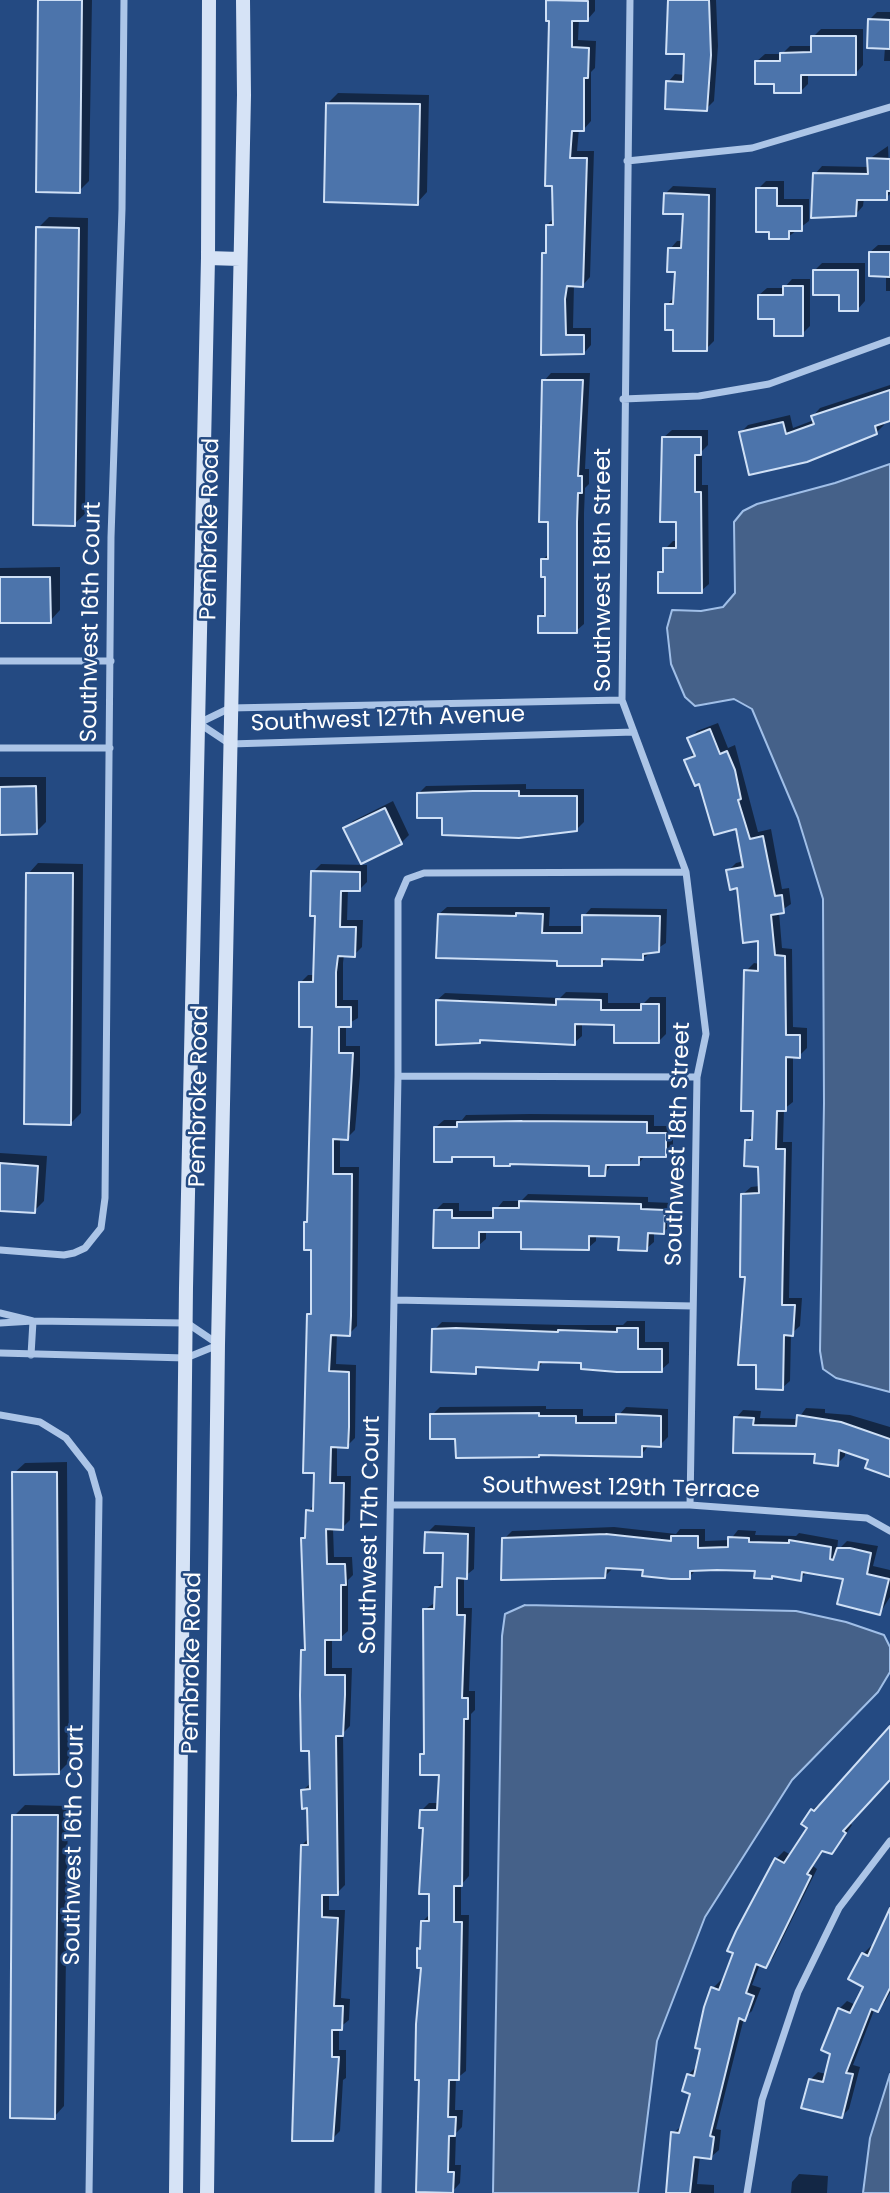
<!DOCTYPE html>
<html>
<head>
<meta charset="utf-8">
<style>
	body { margin:0 }
	canvas { display:block; background:#244a82 }
</style>
</head>
<body>
<canvas width="890" height="2193"></canvas>
<script>
const c = document.querySelector('canvas').getContext('2d');
c.lineJoin = 'round';
function fillPath(path, color) { c.fillStyle = color; c.fill(path, 'evenodd'); }
const toPath = rows => new Path2D(rows.map(r => 'M' + r).join(''));
function strokePath(path, color, width, dash) { c.strokeStyle = color; c.lineWidth = width; c.lineCap = dash ? 'butt' : 'round'; c.setLineDash(dash || []); c.stroke(path); }
function label(font, color, halo, rows, align = 'center') {
  c.font = font + ' Poppins,sans-serif'; c.lineWidth = 5; c.setLineDash([]); c.textBaseline = 'middle'; c.strokeStyle = halo; c.fillStyle = color; for (const [text, x, y, turn = 0] of rows) {
    c.save(); c.translate(x, y); c.rotate((+turn || 0) * Math.PI / 180); c.textAlign = isNaN(turn) ? turn : align; if (halo) c.strokeText(text, 0, 0); c.fillText(text, 0, 0); c.restore();
  }
}
const water = toPath([
	[890,464,890,1392,836,1378,823,1369,820,1351,824,1103,823,899,798,818,752,709,734,699,695,706,685,697,671,664,667,628,672,610,701,611,723,607,735,593,734,522,743,511,757,504,835,483,890,464],
	[525,1605,796,1611,846,1622,884,1635,890,1647,890,1672,878,1692,792,1780,705,1917,657,2041,638,2193,493,2193,502,1636,505,1614,525,1605],
	[890,2074,890,2193,863,2193,870,2138,890,2074]
]);
const shadow = toPath([
	[40,0,92,0,89,181,79,191],
	[548,0,595,0,595,11,588,19,579,19,578,40,596,41,595,68,591,72,591,121,584,129,579,129,577,151,594,151,590,277,583,285,574,285,573,328,591,328,591,345,584,353,543,353,544,254,547,250,547,225,554,218],
	[680,0,716,0,718,46,714,101,706,109,668,82,675,74,685,75],
	[877,12,890,12,890,61,884,61,885,47,869,20],
	[821,29,863,29,863,65,856,73,808,73,808,84,800,92,776,82,757,61,765,54,782,54,790,46,813,46,813,37],
	[338,93,429,95,427,192,417,203,328,103],
	[888,146,890,194,886,198,864,198,863,206,856,214,815,174,822,166,869,167,869,159],
	[766,181,784,181,784,199,809,199,809,221,788,237,758,189],
	[673,186,716,188,714,341,706,349,675,328,667,305,674,297,677,270,670,249,677,241,683,241,685,213,665,194],
	[49,217,88,218,85,514,74,524,38,228],
	[878,245,890,245,890,291,886,291,886,275,870,252],
	[822,263,865,263,865,301,858,309,815,270],
	[792,279,810,279,810,326,802,334,775,317,759,295,767,288,784,288],
	[551,373,590,373,585,469,589,469,589,484,585,488,584,513,584,624,576,631,540,617,547,610,547,575,542,560,550,553,544,381],
	[890,385,890,419,883,422,884,425,876,433,807,461,741,432,748,425,790,415,793,428,814,420,813,416,820,408],
	[672,430,708,430,708,445,702,451,702,485,708,485,709,584,701,591,659,572,665,567,665,549,673,541,678,541,678,520,664,437],
	[60,567,60,610,50,621,0,622,0,568],
	[718,723,728,748,735,745,758,832,771,829,782,889,789,888,791,904,779,912,782,948,792,949,793,1027,807,1028,807,1048,799,1056,793,1056,793,1102,784,1109,783,1142,792,1142,789,1298,802,1298,800,1326,791,1334,790,1381,782,1388,758,1364,747,1276,743,1194,751,1187,760,1186,760,1165,746,1141,754,1133,755,1109,746,971,754,963,760,964,760,939,739,886,728,871,736,863,744,861,737,826,700,782,687,760,695,752,690,739,697,731],
	[0,777,46,777,46,822,36,832,0,833],
	[526,784,526,789,584,789,584,822,576,830,558,830,554,834,443,833,443,817,418,794,426,786],
	[393,801,409,835,401,843,362,862,345,829,353,821],
	[38,863,83,864,81,1113,71,1123,28,874],
	[321,864,367,865,367,882,359,890,348,889,347,920,363,920,362,947,354,955,344,955,343,963,343,1000,358,1000,358,1018,346,1025,346,1046,360,1046,360,1075,355,1130,347,1138,340,1138,340,1167,359,1167,357,1326,349,1334,337,1333,336,1364,356,1365,355,1438,347,1446,337,1446,337,1476,351,1476,350,1520,342,1528,333,1528,334,1557,352,1557,353,1575,348,1580,348,1631,340,1638,332,1638,332,1668,352,1668,350,1726,343,1733,345,1885,337,1893,329,1893,329,1910,345,1910,341,1998,350,1999,349,2020,339,2028,339,2050,346,2050,346,2078,343,2080,340,2131,332,2139,302,1845,309,1838,309,1807,303,1790,312,1782,302,1650,307,1646,303,1539,307,1535,308,1511,315,1504,316,1471,308,1315,312,1311,312,1249,306,1223,309,1219,313,1025,300,983,308,975,315,975,317,915,313,872],
	[447,907,550,907,549,926,584,926,584,916,591,908,667,909,666,943,643,958,608,958,601,965,559,959,439,914],
	[566,992,608,993,608,1003,644,1003,650,997,666,997,666,1034,658,1042,615,1024,582,1022,582,1036,574,1043,483,1038,479,1041,437,1000,445,993,560,998],
	[530,1114,654,1115,654,1126,673,1126,673,1148,666,1155,646,1155,638,1164,612,1163,605,1174,591,1165,496,1164,496,1155,456,1155,451,1160,436,1127,444,1120,462,1120,466,1115],
	[0,1153,47,1156,44,1201,34,1211,0,1209],
	[528,1194,648,1197,648,1202,672,1203,671,1224,664,1232,654,1232,654,1242,646,1249,621,1236,596,1235,596,1241,588,1248,523,1230,486,1230,486,1239,478,1246,435,1211,443,1203,459,1203,459,1211,495,1211,503,1201,521,1201],
	[627,1321,645,1321,645,1342,669,1342,669,1363,661,1370,545,1360,538,1368,482,1365,475,1372,434,1330,442,1322,565,1325,623,1325],
	[546,1406,546,1409,583,1409,583,1416,618,1416,626,1407,668,1409,668,1437,660,1445,649,1445,641,1455,457,1437,432,1415,440,1407],
	[806,1408,825,1409,825,1413,850,1415,890,1427,890,1476,870,1459,845,1450,845,1456,837,1464,736,1418,743,1410,761,1411,760,1418,798,1419],
	[67,1462,69,1762,58,1773,14,1473,25,1463],
	[435,1525,475,1527,474,1569,464,1577,464,1608,472,1608,469,1691,475,1691,475,1710,471,1714,469,1876,461,1885,461,1915,469,1915,466,2071,456,2079,455,2110,463,2110,462,2127,456,2133,455,2165,461,2165,460,2183,453,2191,418,2190,423,1967,419,1949,422,1946,423,1921,431,1913,421,1811,429,1803,439,1803,441,1774,422,1755,426,1751,424,1610,436,1602,436,1588,444,1580,445,1552,427,1533],
	[614,1527,676,1534,680,1529,705,1529,705,1541,730,1540,738,1530,756,1531,755,1535,796,1536,799,1533,838,1540,837,1551,847,1541,878,1546,873,1566,890,1570,890,1597,880,1613,845,1578,808,1571,800,1579,774,1574,771,1577,757,1570,697,1569,689,1577,644,1568,614,1567,605,1576,504,1539,512,1531],
	[890,1729,890,1780,849,1822,852,1825,839,1844,831,1852,824,1850,813,1866,817,1869,773,1958,765,1966,760,1964,752,1985,761,1988,752,2011,744,2018,716,2129,721,2130,719,2150,711,2157,700,2156,697,2184,714,2185,714,2193,667,2193,673,2133,683,2125,692,2092,688,2075,696,2067,703,2048,697,2046,713,1988,721,1980,724,1981,776,1859,784,1851,791,1855,810,1827,812,1810,820,1803,822,1804],
	[25,1805,68,1806,64,2106,54,2117,14,1816],
	[890,1914,890,1993,885,2002,878,2010,875,2008,853,2065,860,2067,849,2109,842,2116,810,2080,818,2072,826,2074,839,2009,847,2001,856,2005,865,1986,863,1954,871,1946,874,1948],
	[799,2174,828,2176,827,2193,791,2193,792,2182]
]);
const building = toPath([
	[38,0,82,0,80,193,36,192,38,0],
	[546,0,588,1,588,21,572,21,572,47,589,48,588,78,584,78,584,131,572,131,570,158,587,158,583,287,567,286,565,299,566,335,584,335,584,354,541,355,542,253,546,253,546,225,553,225,552,186,545,186,549,21,546,21,546,0],
	[668,0,709,0,711,55,707,111,665,109,666,81,683,82,684,54,666,54,668,0],
	[868,19,890,20,890,49,867,48,868,19],
	[811,36,856,36,856,75,801,75,801,93,774,93,774,84,755,84,755,61,780,61,780,53,811,52,811,36],
	[326,103,420,104,418,205,324,202,326,103],
	[867,158,890,159,890,191,887,191,887,200,857,200,856,216,811,218,813,173,868,174,867,158],
	[756,188,777,188,777,206,802,206,802,231,789,231,789,239,769,239,769,232,756,232,756,188],
	[664,193,709,195,707,351,673,351,673,330,665,330,665,304,673,304,675,272,667,272,668,248,681,248,683,214,663,214,664,193],
	[36,227,79,228,75,526,33,525,36,227],
	[869,252,890,252,890,277,869,276,869,252],
	[813,270,858,270,858,311,839,311,839,295,813,295,813,270],
	[783,286,803,286,803,336,774,336,774,319,758,319,758,295,783,295,783,286],
	[542,380,583,380,578,476,582,476,582,493,578,493,577,522,577,633,538,633,538,616,545,616,545,577,541,577,541,559,548,559,548,522,539,522,542,380],
	[890,390,890,421,875,426,877,434,807,462,749,475,739,432,783,422,786,434,814,424,811,416,890,390],
	[662,437,701,437,701,455,695,455,695,492,701,492,702,593,658,593,658,572,663,572,663,548,676,548,676,522,660,522,662,437],
	[0,577,50,577,51,623,0,623,0,577],
	[710,729,720,754,727,751,735,770,741,799,738,800,750,839,763,836,775,896,782,895,784,913,771,915,775,955,785,956,786,1035,800,1035,800,1058,786,1057,786,1111,777,1111,776,1149,785,1149,782,1305,795,1305,793,1336,784,1335,783,1390,756,1389,756,1365,738,1365,745,1277,740,1277,741,1194,759,1193,758,1167,744,1166,745,1140,752,1140,753,1111,741,1111,744,970,758,971,758,941,743,943,737,888,730,890,726,870,743,867,736,829,714,835,699,784,695,786,684,760,695,756,687,738,710,729],
	[36,786,37,834,0,835,0,787,36,786],
	[473,791,519,791,519,796,577,796,577,831,519,838,442,835,442,818,417,818,417,793,473,791],
	[385,808,402,844,361,864,343,828,385,808],
	[311,871,360,872,360,891,341,891,340,927,356,927,355,957,338,956,336,972,336,1007,351,1007,351,1027,339,1027,339,1053,353,1053,348,1140,333,1139,333,1174,352,1174,351,1316,350,1336,331,1335,329,1371,349,1372,349,1427,348,1448,331,1447,330,1483,344,1483,343,1530,326,1529,327,1564,345,1564,346,1585,341,1585,341,1640,325,1640,325,1675,345,1675,345,1695,343,1736,336,1736,338,1895,322,1895,322,1917,338,1918,334,2006,343,2006,342,2030,332,2030,332,2057,339,2057,333,2141,292,2141,301,1845,308,1845,307,1808,302,1809,301,1790,310,1789,309,1751,301,1751,300,1695,301,1650,305,1650,301,1538,305,1538,306,1510,313,1511,314,1473,303,1473,307,1314,311,1314,311,1250,304,1250,304,1222,307,1222,312,1027,299,1027,299,982,313,982,315,916,310,916,311,871],
	[26,873,73,873,71,1125,24,1124,26,873],
	[516,913,543,914,542,933,582,933,582,915,660,916,659,952,643,954,643,960,602,959,602,966,557,966,557,961,436,958,438,914,516,916,516,913],
	[556,999,601,1000,601,1010,641,1010,641,1004,659,1004,659,1043,614,1043,614,1025,575,1024,575,1045,480,1040,480,1043,436,1045,436,1000,556,1005,556,999],
	[522,1121,647,1122,647,1133,666,1133,666,1157,639,1157,639,1165,606,1165,605,1176,589,1176,589,1166,510,1164,510,1166,494,1166,494,1157,452,1157,452,1162,434,1162,434,1127,457,1127,457,1122,522,1121],
	[0,1163,38,1166,35,1213,0,1211,0,1163],
	[519,1201,641,1204,641,1209,665,1210,664,1234,648,1233,647,1251,618,1250,619,1237,589,1236,589,1250,521,1249,521,1232,479,1232,479,1248,433,1248,434,1210,452,1210,452,1218,493,1218,493,1208,519,1208,519,1201],
	[456,1328,558,1332,558,1330,617,1332,617,1328,638,1328,638,1349,662,1349,662,1372,617,1372,581,1369,581,1363,539,1362,538,1370,476,1367,476,1374,431,1372,432,1329,456,1328],
	[539,1413,539,1416,576,1416,576,1423,616,1423,616,1414,661,1416,661,1447,642,1446,642,1457,539,1455,539,1457,456,1458,455,1439,430,1439,430,1414,539,1413],
	[797,1415,841,1422,890,1439,890,1477,865,1468,868,1460,839,1450,838,1466,814,1463,815,1454,733,1453,734,1417,754,1418,753,1425,796,1426,797,1415],
	[12,1472,57,1472,59,1774,14,1775,12,1472],
	[425,1532,468,1534,467,1579,457,1578,457,1615,465,1615,462,1698,468,1698,468,1719,464,1719,462,1886,454,1886,454,1922,462,1922,459,2080,449,2080,448,2117,456,2117,455,2136,449,2136,448,2172,454,2172,453,2193,416,2192,419,2080,415,2080,416,2024,421,1968,417,1968,417,1948,420,1949,421,1921,429,1921,429,1894,419,1894,423,1828,419,1828,420,1810,437,1810,439,1775,420,1775,420,1754,424,1754,423,1609,434,1609,435,1587,442,1587,443,1553,424,1553,425,1532],
	[606,1534,671,1541,671,1536,698,1536,698,1548,728,1547,728,1537,749,1538,749,1542,789,1543,789,1540,831,1547,830,1559,833,1560,837,1548,850,1548,871,1553,867,1574,889,1579,880,1615,837,1604,843,1579,802,1572,801,1581,772,1576,772,1579,754,1578,755,1571,717,1570,690,1571,690,1579,671,1579,642,1576,643,1570,606,1568,605,1578,501,1580,502,1538,606,1534],
	[890,1726,890,1780,843,1831,846,1833,832,1854,822,1851,807,1874,811,1876,766,1968,756,1964,746,1993,754,1996,745,2021,739,2018,710,2136,714,2137,711,2159,694,2157,690,2193,666,2193,671,2132,679,2133,690,2094,682,2091,687,2074,694,2076,700,2049,695,2048,704,2007,711,1987,719,1990,733,1953,727,1951,736,1931,775,1858,784,1863,807,1828,801,1824,811,1809,814,1811,890,1726],
	[12,1815,58,1815,55,2119,10,2118,12,1815],
	[890,1908,890,1988,878,2012,871,2009,846,2073,853,2074,842,2118,801,2108,809,2079,823,2082,830,2054,821,2050,838,2008,850,2013,863,1987,848,1979,862,1953,868,1956,890,1908]
]);
const street = toPath([
	[630,0,622,700,686,872,706,1034,697,1077,690,1505],
	[627,161,752,148,890,107],
	[623,399,699,396,769,384,890,340],
	[0,661,111,661],
	[199,723,230,708,622,700],
	[200,724,230,744,634,732],
	[0,748,110,748],
	[398,1076,697,1077],
	[0,1250,64,1255,74,1253,85,1248,101,1228,105,1198,111,537,122,209,124,0],
	[394,1300,693,1306],
	[0,1313,33,1321,187,1323,218,1344],
	[0,1323,33,1321,31,1355],
	[0,1353,186,1358,218,1345],
	[0,1415,40,1422,66,1438,91,1470,99,1498,89,2193],
	[391,1505,690,1505,867,1518,890,1531],
	[378,2193,398,1076,398,900,407,879,424,873,686,872],
	[747,2193,762,2100,798,1992,839,1908,890,1841]
]);
const secondary = toPath([
	[208,258,240,259],
	[176,2193,186,1287,208,258,209,0],
	[207,2193,218,1344,244,95,243,0]
]);
const streetNames = [
	["Pembroke Road",211,529,-89],
	["Southwest 18th Street",604,570,-90],
	["Southwest 16th Court",92,622,-89],
	["Southwest 127th Avenue",388,720,-2],
	["Pembroke Road",200,1096,-89],
	["Southwest 18th Street",679,1144,-88],
	["Southwest 129th Terrace",621,1489,1],
	["Southwest 17th Court",371,1535,-89],
	["Pembroke Road",193,1663,-89],
	["Southwest 16th Court",75,1845,-89]
];
fillPath(water, '#456189');
strokePath(water, '#a0bfe8', 2);
fillPath(shadow, '#0007');
fillPath(building, '#4c74ab');
strokePath(building, '#cfe0f6', 2);
strokePath(street, '#acc5e7', 7);
strokePath(secondary, '#d6e3f6', 14);
label('23px', '#fff', '#244a82', streetNames);
</script>
</body>
</html>
